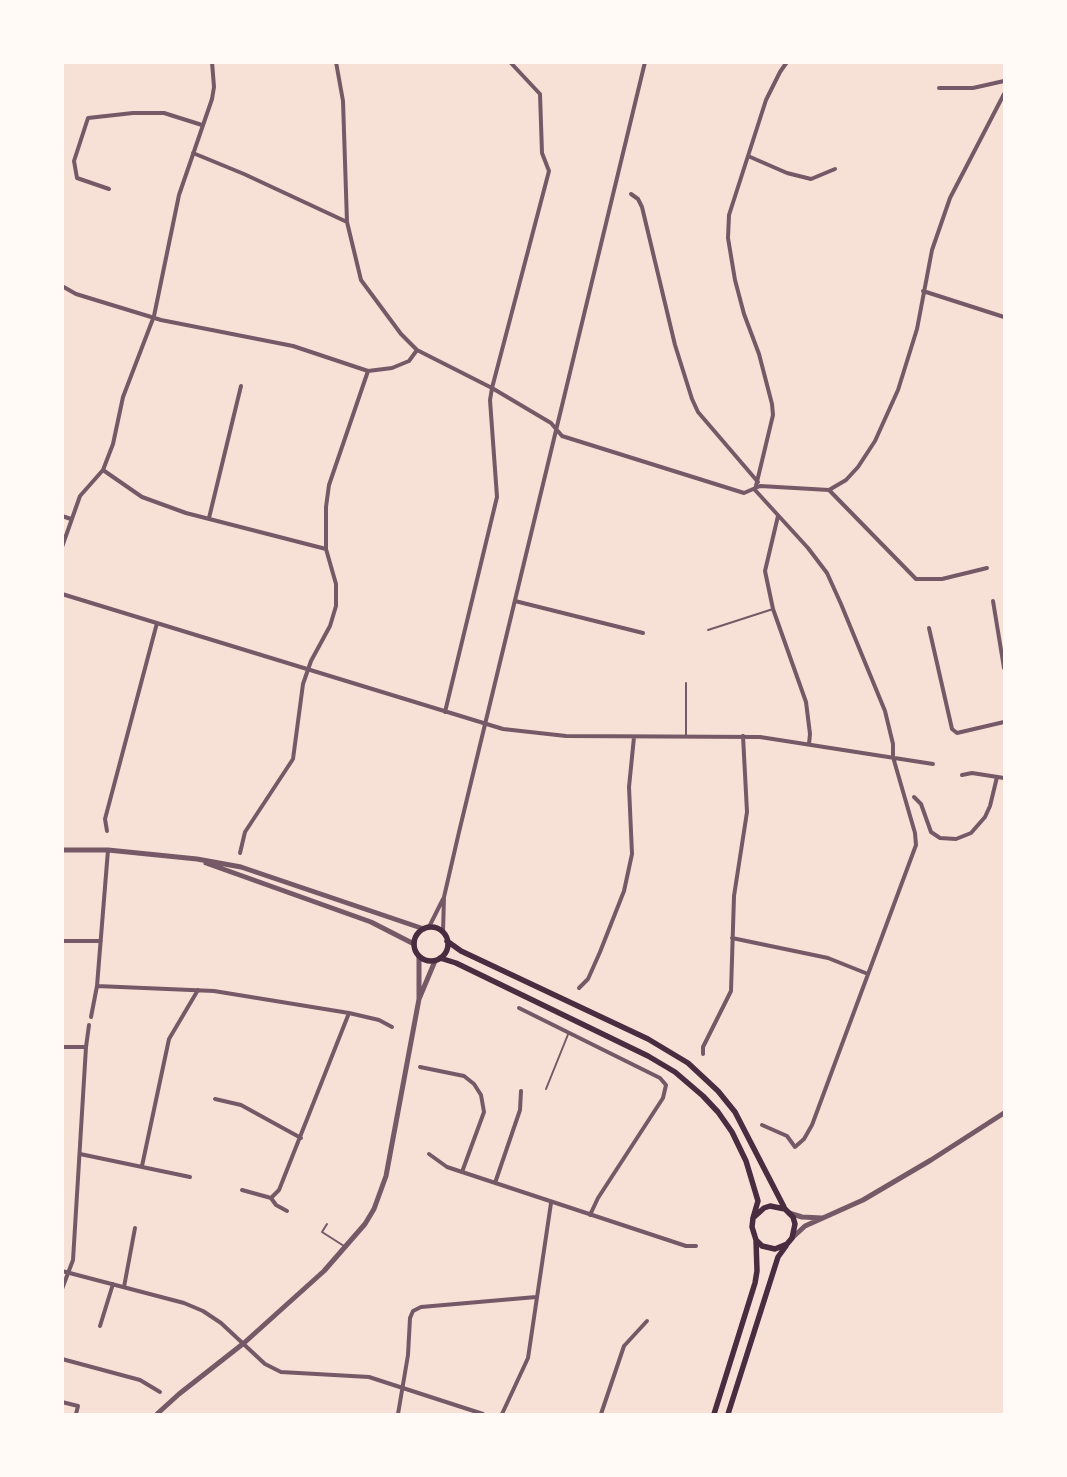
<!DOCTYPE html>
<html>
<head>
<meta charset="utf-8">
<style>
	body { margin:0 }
	#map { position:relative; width:1067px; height:1477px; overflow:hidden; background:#f7e1d7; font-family:Spectral,serif }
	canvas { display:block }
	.frame { position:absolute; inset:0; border:64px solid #fffaf5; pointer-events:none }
</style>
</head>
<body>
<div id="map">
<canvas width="1067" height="1477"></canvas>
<div class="frame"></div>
</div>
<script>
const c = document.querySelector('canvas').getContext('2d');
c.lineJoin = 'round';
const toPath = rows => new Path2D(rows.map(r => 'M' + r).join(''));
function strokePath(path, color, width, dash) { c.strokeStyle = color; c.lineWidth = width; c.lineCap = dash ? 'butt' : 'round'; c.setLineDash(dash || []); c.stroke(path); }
const service = toPath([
	[708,630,773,609],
	[686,735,686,683],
	[546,1089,569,1032],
	[327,1224,322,1232,344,1246]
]);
const minor = toPath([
	[336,62,343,101,347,222,361,280,401,334,417,350,492,388,551,423,562,436,744,493,760,486,829,490,846,480,858,467,875,441,898,390,917,329,932,250,950,198,1004,94],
	[939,88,973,88,1004,81],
	[193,153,244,174,347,222],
	[748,156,787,173,811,179,835,169],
	[109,189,77,178,74,161,88,118,133,113,164,113,202,125],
	[631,194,638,199,642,207,675,345,692,399,698,412,758,482],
	[62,286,76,294,161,320,293,346,368,371,392,368,409,361,417,350],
	[923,291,1004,317],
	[103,470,142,497,186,513,326,549],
	[829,490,916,579,942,579,987,568],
	[62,516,71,519],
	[778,516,765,571,773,609,806,702,810,734,809,744],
	[209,518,241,386],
	[62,547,80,496,103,470,113,444,123,397,154,316,179,195,212,99,214,87,212,62],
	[62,594,503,729,566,736,760,737,933,764],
	[515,601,643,633],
	[993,601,1004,668],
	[929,628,952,729,957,733,1004,722],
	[445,712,497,497,490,400,492,388,549,171,542,153,540,94,510,62],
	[962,775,972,773,1004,778],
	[914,797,921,804,931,832,940,838,956,839,971,833,985,817,990,806,997,777],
	[107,831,105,819,157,623],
	[108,850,97,986,214,991,349,1013,379,1020,392,1027],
	[240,853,245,832,293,759,303,684,311,661,330,626,336,606,336,584,326,549,326,507,329,485,368,371],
	[429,927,443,899],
	[443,932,444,897,459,832,645,62],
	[732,938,828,958,868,974],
	[62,941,101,941],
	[579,988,588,979,600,952,624,891,632,854,629,787,634,737],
	[519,1008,660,1078,666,1085,663,1098,598,1198,590,1215],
	[91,1017,97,986],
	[62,1047,86,1047],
	[703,1054,703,1047,731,991,734,896,747,812,743,736],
	[420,1067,464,1076,474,1084,481,1095,484,1112,462,1172],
	[215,1099,241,1105,301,1138],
	[762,1125,787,1136,795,1147,804,1139,812,1125,916,845,915,833,893,757,893,744,885,711,841,604,827,573,808,548,755,490,773,415,772,404,759,354,744,314,735,280,728,238,729,215,766,100,780,72,787,62],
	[80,1154,190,1177],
	[429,1154,447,1167,686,1246,696,1246],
	[142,1166,169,1039,198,990],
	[495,1183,520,1110,521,1091],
	[242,1190,271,1198,276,1205,287,1211],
	[271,1198,279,1190,349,1013],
	[62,1271,184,1303,203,1311,221,1323,265,1364,281,1372,369,1377,483,1414],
	[124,1287,135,1228],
	[62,1289,73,1260,86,1047,89,1025],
	[100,1326,113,1284],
	[62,1359,140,1380,160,1392],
	[62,1402,78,1406,76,1414],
	[398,1414,408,1355,410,1318,413,1311,421,1307,536,1297],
	[502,1414,528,1358,551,1203],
	[601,1414,624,1346,647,1321]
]);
const tertiary = toPath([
	[62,850,108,850,197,859,241,867,424,929],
	[206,863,371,922,414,944],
	[419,956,419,998],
	[789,1213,802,1217,822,1218],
	[792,1238,805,1226,863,1200,931,1160,1004,1113],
	[157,1414,179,1394,244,1343,324,1271,365,1224,374,1209,386,1176,419,999,435,961]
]);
const secondary = toPath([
	'414 944a17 17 0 1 1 34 0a17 17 0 1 1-34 0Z',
	[447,941,461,951,648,1039,688,1063,718,1091,735,1112,784,1207],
	[440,958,456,963,648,1056,675,1072,703,1096,718,1112,732,1132,746,1161,758,1201,753,1218,752,1227,756,1240,762,1246,775,1249,787,1244,792,1238,795,1224,793,1217,785,1209,770,1206,764,1208,753,1218],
	[714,1414,755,1283,757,1271,756,1240],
	[728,1414,778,1257,786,1246]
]);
strokePath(service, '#755966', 2);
strokePath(minor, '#755966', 4);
strokePath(tertiary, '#755966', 5);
strokePath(secondary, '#4a2c40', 5.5);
</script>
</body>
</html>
